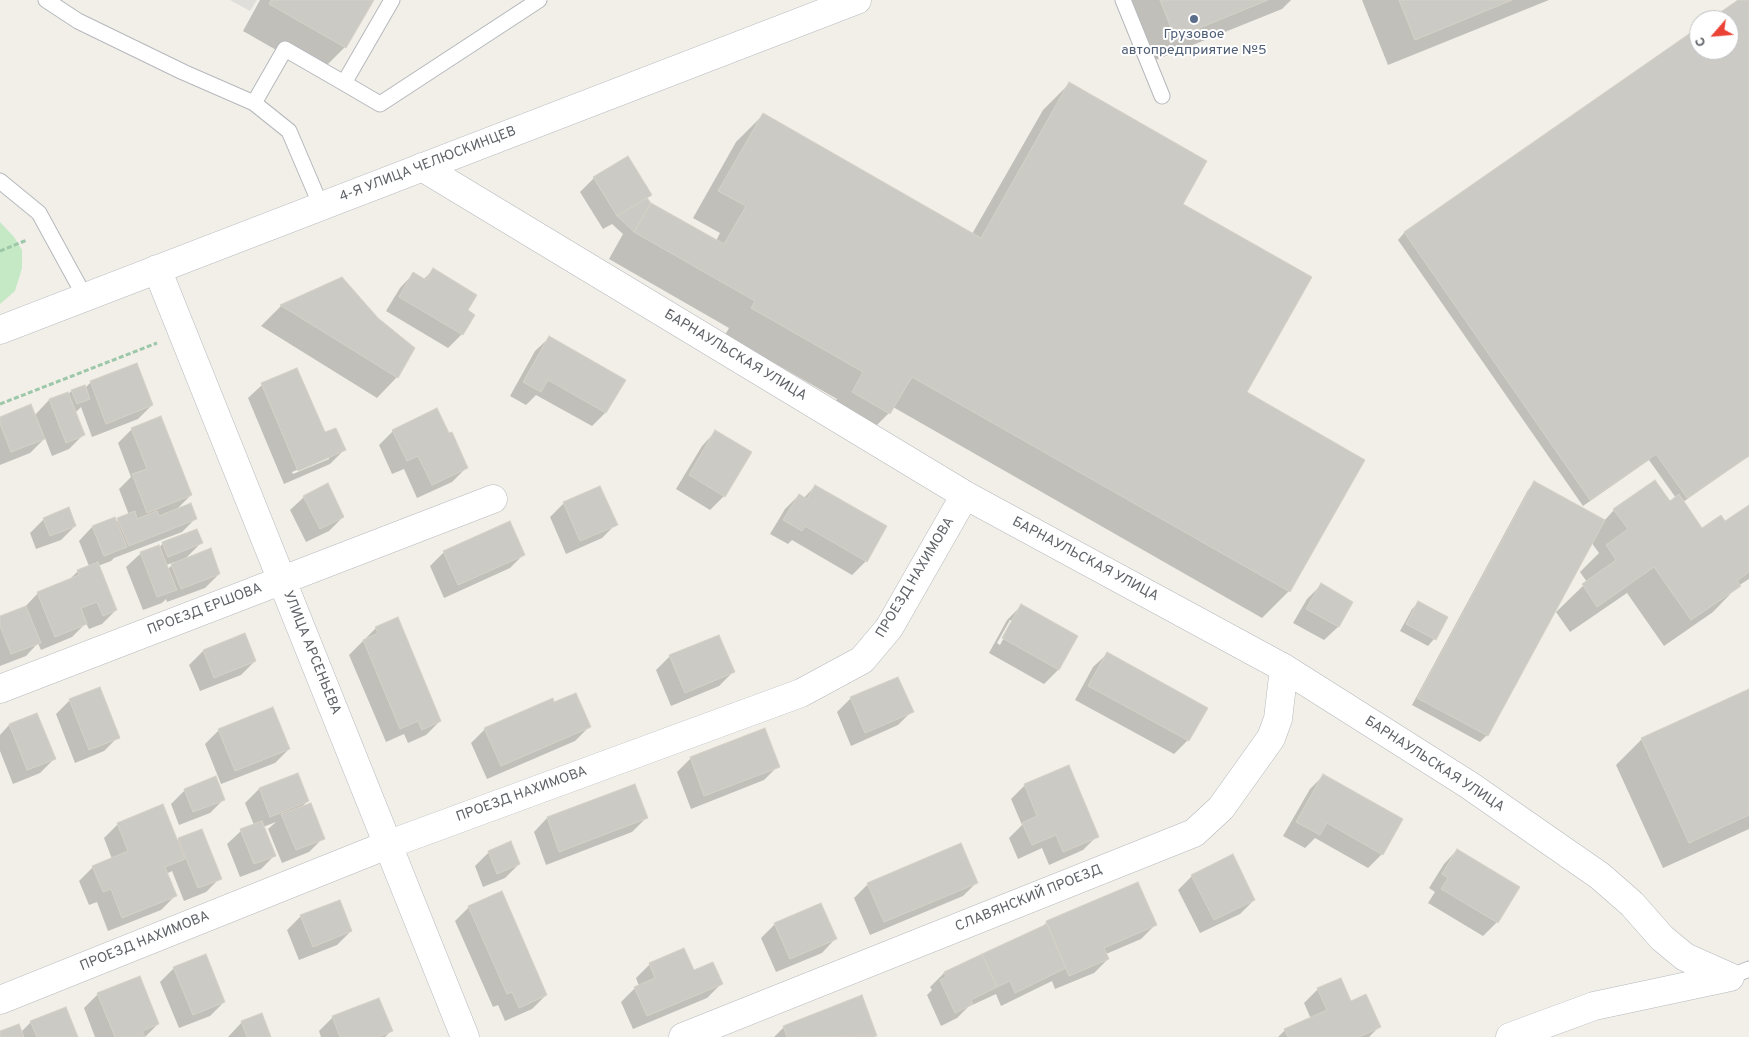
<!DOCTYPE html>
<html>
<head>
<meta charset="utf-8">
<style>
	body { margin:0 }
	#map { position:relative; width:1749px; height:1037px; overflow:hidden; background:#f1efe8; font-family:Overpass,sans-serif }
	canvas { display:block }
	.north { position:absolute; left:1689px; top:10px; width:50px; height:50px; box-sizing:border-box; background:#fff; border:1px solid #bfc1c3; border-radius:50%; rotate:243deg; font-size:14px; font-weight:700; line-height:20px; text-align:center; color:#5f6368 }
	.north::after { content:''; display:block; margin:auto; width:18px; height:22px; background:#ea4335; clip-path:polygon(50% 0,100% 100%,50% 72%,0 100%) }
</style>
</head>
<body>
<div id="map">
<canvas width="1749" height="1037"></canvas>
<div class="north">С</div>
</div>
<script>
const c = document.querySelector('canvas').getContext('2d');
c.lineJoin = 'round';
function fillPath(path, color) { c.fillStyle = color; c.fill(path, 'evenodd'); }
const toPath = rows => new Path2D(rows.map(r => 'M' + r).join(''));
function strokePath(path, color, width, dash) { c.strokeStyle = color; c.lineWidth = width; c.lineCap = dash ? 'butt' : 'round'; c.setLineDash(dash || []); c.stroke(path); }
function label(font, color, halo, rows, align = 'center') {
  c.font = font + ' Overpass,sans-serif'; c.lineWidth = 4; c.setLineDash([]); c.textBaseline = 'middle'; c.strokeStyle = halo; c.fillStyle = color; for (const [text, x, y, turn = 0] of rows) {
    c.save(); c.translate(x, y); c.rotate((+turn || 0) * Math.PI / 180); c.textAlign = isNaN(turn) ? turn : align; if (halo) c.strokeText(text, 0, 0); c.fillText(text, 0, 0); c.restore();
  }
}
const industrial = toPath([
	[230,0,257,0,250,11]
]);
const green = toPath([
	[0,222,14,237,22,250,22,268,15,291,0,304]
]);
const shadow = toPath([
	[260,0,372,0,345,47,318,74,243,31],
	[1122,0,1291,0,1282,9,1148,63],
	[1362,0,1549,0,1388,65],
	[1740,0,1749,0,1749,456,1683,502,1702,529,1725,523,1749,506,1749,579,1738,586,1713,612,1664,646,1627,593,1570,632,1556,612,1587,582,1580,572,1599,553,1591,542,1487,735,1480,742,1412,705,1528,490,1535,483,1604,521,1614,510,1669,502,1676,498,1649,460,1583,506,1398,240,1404,233,1699,28,1699,50,1729,50,1729,20,1711,20],
	[1070,83,1181,205,1289,591,1262,618,893,407,889,413,862,440,826,419,837,399,725,335,729,328,609,259,623,234,612,224,603,229,580,192,594,178,650,195,646,199,650,204,716,241,720,233,693,218,736,142,763,115,972,234,1043,110],
	[433,270,462,334,448,348,386,311,400,288,413,274,423,280],
	[342,279,397,377,377,398,261,326,281,306],
	[549,338,605,413,592,426,536,395,526,405,510,396,535,351],
	[91,382,152,405,138,419,92,437,81,407,75,413,83,435,69,449,52,456,45,438,30,453,0,465,0,418,34,416,49,400,67,394,68,395,71,391,85,388],
	[262,385,324,434,344,450,330,464,284,484,248,398],
	[329,456,329,459,293,474,292,472],
	[436,410,466,468,452,482,417,498,404,469,392,474,379,445,393,431],
	[132,429,191,495,175,511,196,518,182,532,114,558,111,561,98,566,116,610,102,624,89,629,86,623,72,637,41,650,38,643,26,656,0,666,0,618,24,608,38,593,69,580,78,571,89,566,79,541,92,527,115,522,129,515,119,489,131,477,118,443],
	[715,432,724,496,710,510,676,489,702,446],
	[815,486,866,561,852,575,792,540,788,544,770,534,785,509,799,495,804,498],
	[600,487,616,524,602,538,566,554,550,517,564,503],
	[304,497,343,517,329,531,306,542,290,510],
	[44,519,75,526,61,540,36,549,30,533],
	[510,523,524,554,510,568,444,598,430,566,444,552],
	[163,543,201,543,184,560,219,574,205,588,167,602,166,599,162,603,143,610,126,567,140,554,158,546,159,548],
	[175,562,168,569,166,565],
	[1321,585,1352,602,1338,627,1324,640,1293,623,1307,599],
	[1418,603,1434,639,1428,646,1400,631,1412,609],
	[1021,606,1076,637,1058,670,1044,684,989,653,1007,620],
	[1010,620,1013,620,1000,645,997,643],
	[376,628,440,721,426,735,408,743,404,734,386,742,349,655],
	[244,635,255,661,241,675,200,691,189,665,203,651],
	[1107,654,1188,740,1174,754,1075,700,1093,667],
	[670,656,733,672,719,686,671,706,656,670],
	[898,678,912,711,898,725,851,746,837,712,850,699],
	[1749,690,1749,829,1663,868,1616,765,1642,739],
	[70,700,118,737,104,751,75,763,56,714],
	[554,704,589,727,575,741,487,779,471,743,485,729],
	[9,725,54,759,40,773,13,784,0,751,0,735],
	[219,730,289,749,275,763,221,784,205,744],
	[691,758,778,766,764,780,691,809,677,772],
	[297,774,308,801,300,808,323,838,309,852,282,863,268,829,276,822,263,827,275,855,261,869,240,877,227,844,241,831,254,825,245,803,259,789],
	[1324,775,1382,854,1368,868,1315,838,1305,848,1283,836,1310,789],
	[1025,785,1097,836,1083,850,1049,865,1042,848,1018,859,1009,838,1022,825,1011,799],
	[185,790,224,799,210,813,179,825,171,804],
	[547,818,646,818,632,832,546,865,534,832],
	[118,824,177,841,179,839,220,878,206,892,184,901,172,871,166,874,175,896,161,910,108,931,97,902,89,905,79,881,93,867,112,859,104,838],
	[1457,850,1518,887,1497,922,1483,936,1428,903,1435,892,1429,888,1444,864],
	[489,852,519,864,505,878,483,887,475,866],
	[1192,876,1254,900,1240,914,1200,933,1178,890],
	[977,882,963,896,870,935,854,898,868,884],
	[469,907,546,995,532,1009,505,1021,498,1005,493,1007,455,921],
	[301,916,351,931,337,945,299,960,287,930],
	[1047,922,1155,925,1141,939,1106,954,1108,959,1094,973,1055,989,1052,981,1001,1006,996,994,968,1007,957,1018,941,1026,927,995,932,990,930,987,944,973,1040,929],
	[775,924,835,939,822,953,776,972,761,938],
	[650,964,693,972,721,984,707,998,633,1029,621,1002,635,988,639,986,636,978],
	[174,968,224,1002,210,1016,179,1028,160,982],
	[1318,989,1350,1003,1379,1027,1369,1037,1278,1037,1285,1030,1311,1019,1304,1003],
	[98,994,158,1024,145,1037,95,1037,84,1008],
	[379,999,391,1031,385,1037,321,1037,319,1031,332,1018],
	[31,1022,77,1037,0,1037,0,1033,21,1032],
	[242,1022,270,1037,228,1037],
	[784,1027,876,1035,874,1037,774,1037]
]);
const building = toPath([
	[271,0,374,0,346,48,269,4,271,0],
	[1160,0,1268,0,1175,38,1160,0],
	[1399,0,1512,0,1415,40,1399,0],
	[1738,0,1749,0,1749,456,1687,498,1656,454,1590,500,1404,232,1699,27,1699,50,1729,50,1729,20,1709,20,1738,0],
	[1069,82,1207,161,1183,204,1312,277,1247,392,1365,460,1290,592,912,377,890,414,852,392,863,372,751,308,755,301,634,232,651,203,724,244,746,206,718,191,763,113,981,238,1069,82],
	[628,156,652,195,617,216,593,177,628,156],
	[647,198,651,203,634,232,617,216,647,198],
	[433,268,477,295,468,310,475,315,463,335,399,297,413,272,426,280,433,268],
	[342,277,378,318,415,348,398,378,280,305,342,277],
	[549,336,626,380,606,413,548,380,541,392,523,382,549,336],
	[137,363,153,405,106,424,90,381,137,363],
	[297,368,325,432,336,428,346,450,298,471,261,383,297,368],
	[85,385,90,399,77,404,71,390,85,385],
	[68,392,85,435,66,443,49,399,68,392],
	[31,404,45,439,11,452,0,424,0,417,31,404],
	[437,408,449,433,452,432,468,468,432,485,418,456,407,461,392,430,437,408],
	[161,416,192,495,147,513,132,474,147,469,131,428,161,416],
	[715,430,752,452,725,497,689,475,715,430],
	[1655,480,1670,501,1679,494,1702,528,1721,515,1725,521,1749,505,1749,572,1737,581,1741,586,1691,620,1654,567,1597,607,1582,584,1616,560,1606,545,1628,529,1613,509,1655,480],
	[1534,481,1605,520,1488,736,1417,698,1534,481],
	[328,483,344,517,320,529,303,496,328,483],
	[815,485,887,526,867,562,805,526,802,531,783,520,799,494,807,499,815,485],
	[600,486,618,525,580,541,563,502,600,486],
	[191,503,197,519,129,546,117,518,135,511,137,519,157,511,159,516,191,503],
	[69,507,76,526,50,536,43,518,69,507],
	[115,517,127,547,104,556,92,526,115,517],
	[510,521,525,555,458,585,443,551,510,521],
	[197,529,203,543,168,557,162,542,197,529],
	[159,545,177,590,157,597,140,552,159,545],
	[211,548,220,574,181,589,171,564,211,548],
	[98,562,117,610,103,616,97,602,81,608,87,624,55,637,37,592,79,575,77,570,98,562],
	[1321,583,1353,602,1339,627,1306,609,1321,583],
	[1418,601,1448,617,1436,640,1406,624,1418,601],
	[1021,604,1078,636,1059,670,1002,638,1021,604],
	[26,606,41,643,11,654,0,626,0,616,26,606],
	[398,617,441,721,422,730,418,721,400,729,363,640,378,633,375,627,398,617],
	[245,633,256,661,214,678,203,650,245,633],
	[719,635,735,672,685,693,669,655,719,635],
	[1107,652,1208,708,1189,741,1088,686,1107,652],
	[898,677,914,712,865,733,850,697,898,677],
	[100,687,120,738,89,750,69,699,100,687],
	[1749,689,1749,815,1689,843,1641,738,1749,689],
	[576,693,591,727,501,766,484,728,553,698,554,702,576,693],
	[273,707,290,749,235,771,218,729,273,707],
	[37,713,56,759,27,770,9,724,37,713],
	[765,728,780,767,704,796,690,757,765,728],
	[1069,765,1099,837,1063,852,1056,835,1032,845,1022,823,1037,816,1024,784,1069,765],
	[298,773,309,801,270,817,259,788,298,773],
	[1323,774,1403,819,1383,855,1327,823,1320,835,1296,822,1323,774],
	[216,776,225,800,193,812,184,789,216,776],
	[635,784,648,818,559,852,547,817,635,784],
	[311,803,325,839,296,850,281,814,311,803],
	[163,804,185,859,165,867,177,896,122,918,111,889,103,892,92,866,128,851,117,823,163,804],
	[262,821,276,856,254,864,240,829,262,821],
	[202,829,222,879,198,888,178,838,202,829],
	[511,841,520,864,497,874,488,851,511,841],
	[961,843,978,883,884,922,867,883,961,843],
	[1457,849,1520,887,1498,923,1441,889,1448,878,1442,874,1457,849],
	[1233,854,1255,900,1214,920,1191,875,1233,854],
	[1138,882,1157,925,1104,948,1109,959,1069,976,1046,921,1138,882],
	[502,891,547,995,519,1008,512,992,507,994,468,906,502,891],
	[340,900,352,931,313,947,300,915,340,900],
	[821,903,837,939,790,959,774,923,821,903],
	[1047,924,1066,968,1015,993,1010,981,997,987,982,954,1047,924],
	[684,948,694,970,713,962,723,984,647,1016,634,987,655,978,649,963,684,948],
	[206,954,225,1002,193,1015,173,967,206,954],
	[982,954,997,987,971,1000,973,1004,955,1013,940,980,946,977,944,972,982,954],
	[140,976,159,1024,142,1031,145,1037,115,1037,97,993,140,976],
	[1341,978,1351,1001,1366,994,1381,1027,1359,1037,1288,1037,1284,1029,1327,1010,1317,988,1341,978],
	[862,995,877,1036,787,1037,783,1026,862,995],
	[379,998,393,1031,378,1037,340,1037,332,1016,379,998],
	[66,1007,78,1037,37,1037,30,1021,66,1007],
	[262,1013,271,1037,247,1037,241,1021,262,1013],
	[19,1024,24,1037,0,1037,0,1031,19,1024]
]);
const path = toPath([
	[0,251,27,240],
	[0,404,157,343]
]);
const lane = toPath([
	[46,0,78,21,183,72,254,103,289,131,321,206],
	[1123,0,1162,96],
	[344,83,380,104,539,0],
	[254,103,285,49,344,83,392,0],
	[0,181,39,213,85,297],
	[1730,977,1749,969]
]);
const street = toPath([
	[422,167,965,495,1284,668,1469,785,1600,876,1632,904,1662,938,1685,957,1730,977],
	[0,689,493,499],
	[0,1000,387,845,801,693,862,660,889,628,965,495],
	[683,1037,1194,833,1221,808,1271,738,1278,719,1284,668],
	[1510,1037,1594,1006,1730,977]
]);
const secondary = toPath([
	[157,269,465,1037],
	[0,330,857,0]
]);
const markers = [
	[1194,19,5,"#5c6f8a"]
];
const serviceNames = [
	["Грузовое",1194,35],
	["автопредприятие №5",1194,51]
];
const streetNames = [
	["4-Я УЛИЦА ЧЕЛЮСКИНЦЕВ",428,165,-21],
	["БАРНАУЛЬСКАЯ УЛИЦА",735,356,31],
	["БАРНАУЛЬСКАЯ УЛИЦА",1085,560,28],
	["ПРОЕЗД НАХИМОВА",916,578,-59],
	["ПРОЕЗД ЕРШОВА",205,610,-21],
	["УЛИЦА АРСЕНЬЕВА",311,653,68],
	["БАРНАУЛЬСКАЯ УЛИЦА",1434,765,33],
	["ПРОЕЗД НАХИМОВА",522,795,-20],
	["СЛАВЯНСКИЙ ПРОЕЗД",1029,899,-22],
	["ПРОЕЗД НАХИМОВА",145,942,-22]
];
fillPath(industrial, '#e0deda');
fillPath(green, '#c5e8c5');
fillPath(shadow, '#0003');
fillPath(building, '#cccac5');
strokePath(building, '#d6d1c6', 1);
strokePath(lane, '#b5b8bc', 17);
strokePath(street, '#b5b8bc', 29);
strokePath(secondary, '#b6babf', 29);
strokePath(path, '#9cc7a9', 3, [5, 2.5]);
strokePath(lane, '#fff', 15);
strokePath(street, '#fff', 28);
strokePath(secondary, '#fff', 28);
for (const [x, y, r, color] of markers) { const dot = new Path2D(); dot.arc(x, y, r, 0, 2 * Math.PI); c.fillStyle = color; c.fill(dot); strokePath(dot, '#fff', 2); }
label('14px', '#4e5e75', '#fff', serviceNames);
label('14px', '#5f6368', '#fff', streetNames);
</script>
</body>
</html>
